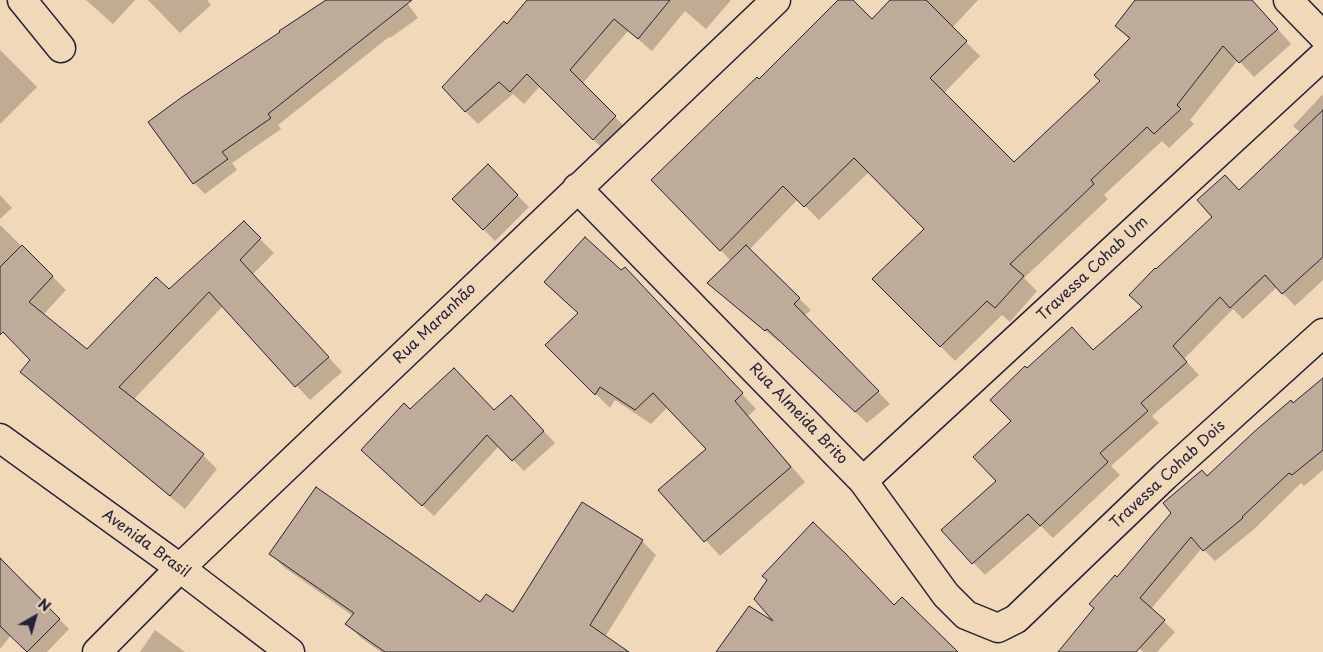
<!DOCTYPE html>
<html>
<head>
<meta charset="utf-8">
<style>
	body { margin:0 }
	#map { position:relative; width:1323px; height:652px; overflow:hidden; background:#f1d8b8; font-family:"Playpen Sans",sans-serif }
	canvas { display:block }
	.north { position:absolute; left:10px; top:592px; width:50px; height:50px; -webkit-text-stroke:4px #f1d8b8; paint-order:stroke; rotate:38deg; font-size:14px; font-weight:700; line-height:20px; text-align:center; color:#22223b }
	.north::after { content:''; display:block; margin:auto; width:18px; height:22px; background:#22223b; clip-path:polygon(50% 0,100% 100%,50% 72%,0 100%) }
</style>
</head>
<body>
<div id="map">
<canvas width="1323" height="652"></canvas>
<div class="north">N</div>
</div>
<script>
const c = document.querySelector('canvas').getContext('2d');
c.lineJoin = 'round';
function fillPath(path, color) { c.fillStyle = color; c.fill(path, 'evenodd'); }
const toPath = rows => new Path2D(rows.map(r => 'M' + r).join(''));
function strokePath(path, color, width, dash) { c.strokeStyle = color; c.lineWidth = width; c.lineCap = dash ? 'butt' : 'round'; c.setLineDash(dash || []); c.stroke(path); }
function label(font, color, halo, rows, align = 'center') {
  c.font = font + ' "Playpen Sans",sans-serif'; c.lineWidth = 4; c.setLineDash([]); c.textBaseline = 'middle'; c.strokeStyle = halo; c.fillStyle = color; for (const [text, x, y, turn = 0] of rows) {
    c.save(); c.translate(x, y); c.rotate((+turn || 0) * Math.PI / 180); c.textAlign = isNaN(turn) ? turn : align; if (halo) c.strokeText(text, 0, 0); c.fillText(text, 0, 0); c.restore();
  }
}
const shadow = toPath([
	[86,0,135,0,113,24],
	[148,0,207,0,211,5,180,33],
	[330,0,405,0,418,18,390,38,389,37,278,125,281,129,232,163,237,170,205,194,194,183,149,122],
	[529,0,731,0,706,29,685,11,652,51,628,31,582,84,628,130,606,152,540,86,524,104,513,94,478,124,465,111,507,26],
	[840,0,851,0,872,20,892,0,978,0,952,28,980,56,944,93,1014,164,1102,81,1130,40,1117,26,1137,0,1252,0,1291,44,1254,77,1238,60,1190,120,1194,124,1169,148,1162,141,1104,195,1108,199,1024,278,1037,291,1010,322,1002,315,955,361,874,279,926,229,869,172,819,220,798,199,749,250,811,310,804,316,890,404,867,423,779,340,778,341,720,294,709,283,731,261,653,180,759,81],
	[0,50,37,87,0,124],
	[1323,94,1323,280,1295,306,1277,287,1243,319,1233,309,1184,359,1199,375,1152,416,1159,423,1111,466,1120,475,1053,538,1041,526,985,575,943,530,998,481,1027,369,1094,351,1143,307,1156,271,1301,133,1293,126],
	[488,166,529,207,495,241,454,199],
	[0,195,12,208,0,219],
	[244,223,274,253,253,274,342,372,310,400,223,306,133,400,203,455,217,469,185,509,36,386,22,372,32,360,0,327,0,225,66,290,43,315,87,351,168,291],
	[624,274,645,289,756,409,748,416,805,482,720,556,660,490,707,449,668,407,651,424,615,400,610,408,552,351],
	[1323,380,1323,470,1304,486,1301,483,1253,530,1215,561,1202,548,1151,609,1175,632,1157,652,1143,652,1135,644,1129,652,1060,652,1117,579,1207,477],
	[522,408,555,443,524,471,499,446,434,516,375,462,410,411,495,412],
	[642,541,656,555,605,637,627,652,381,652,361,638,347,624,353,616,285,568,271,554,480,603,514,614],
	[3,564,32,589,42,599,41,601,69,629,47,652,29,652,11,635,0,649,0,568],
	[155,630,185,652,140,652]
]);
const building = toPath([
	[326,0,412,0,268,114,271,118,222,152,228,159,193,184,148,122,182,97,280,32,279,31,326,0],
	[527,0,670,0,638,39,614,19,570,70,616,116,593,140,527,74,510,92,499,82,465,112,442,87,504,21,507,24,527,0],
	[838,0,853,0,872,19,890,0,926,0,967,41,930,78,1014,162,1100,81,1094,75,1130,38,1115,26,1135,0,1252,0,1278,29,1239,63,1223,46,1177,105,1181,109,1154,134,1147,127,1091,180,1094,184,1010,264,1024,276,995,308,987,301,940,347,872,279,924,229,854,158,804,207,783,186,720,251,651,180,757,77,759,79,838,0],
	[1323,110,1323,257,1282,294,1265,275,1230,308,1220,297,1173,346,1187,362,1141,403,1148,411,1100,453,1108,462,1040,526,1028,514,972,564,941,530,996,481,973,457,1011,421,990,400,1025,366,1027,368,1072,327,1093,350,1142,307,1129,295,1155,268,1156,269,1212,217,1197,200,1225,175,1239,190,1323,110],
	[488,164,518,195,483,230,452,199,488,164],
	[244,221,261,238,240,260,329,357,295,387,209,292,119,387,204,454,170,496,20,372,30,360,3,332,0,335,0,267,22,245,53,276,29,302,87,349,156,277,169,289,244,221],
	[585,237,621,270,625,267,743,393,735,401,791,467,704,542,658,490,706,449,653,393,635,410,600,387,595,395,545,345,578,313,544,282,585,237],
	[746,245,800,298,794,304,879,391,855,412,767,329,765,331,707,283,746,245],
	[454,368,494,410,511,395,544,431,512,461,487,435,422,506,361,450,404,403,410,409,454,368],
	[1323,378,1323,450,1292,475,1289,473,1242,517,1243,518,1203,551,1191,537,1140,598,1165,620,1136,652,1058,652,1094,608,1089,604,1115,575,1117,577,1171,513,1163,503,1202,470,1207,476,1255,431,1291,400,1293,403,1323,378],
	[316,487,480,602,486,594,513,612,582,502,643,540,590,625,629,652,385,652,345,624,354,613,269,554,316,487],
	[813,522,846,554,894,605,902,597,958,652,716,652,749,606,773,621,754,599,767,580,762,576,813,522],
	[0,558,60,619,27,652,0,626,0,558]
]);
const minor = toPath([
	[22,0,61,48],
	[1288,0,1323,36],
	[577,188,863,481,946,595,966,615,998,628,1016,619,1165,476,1323,333],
	[863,481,1323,56],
	[290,652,180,568,776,0]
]);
const tertiary = toPath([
	[0,438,180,568,97,652]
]);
const streetNames = [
	["Travessa Cohab Um",1093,269,-43],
	["Rua Maranhão",435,324,-44],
	["Rua Almeida Brito",798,414,46],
	["Travessa Cohab Dois",1168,475,-43],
	["Avenida Brasil",146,544,36]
];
fillPath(shadow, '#0003');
fillPath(building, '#beab99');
strokePath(building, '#22223b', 1);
strokePath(minor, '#22223b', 31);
strokePath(tertiary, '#22223b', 31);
strokePath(minor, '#f1d8b8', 28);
strokePath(tertiary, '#f1d8b8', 28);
label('15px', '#22223b', '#f1d8b8', streetNames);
</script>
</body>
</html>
